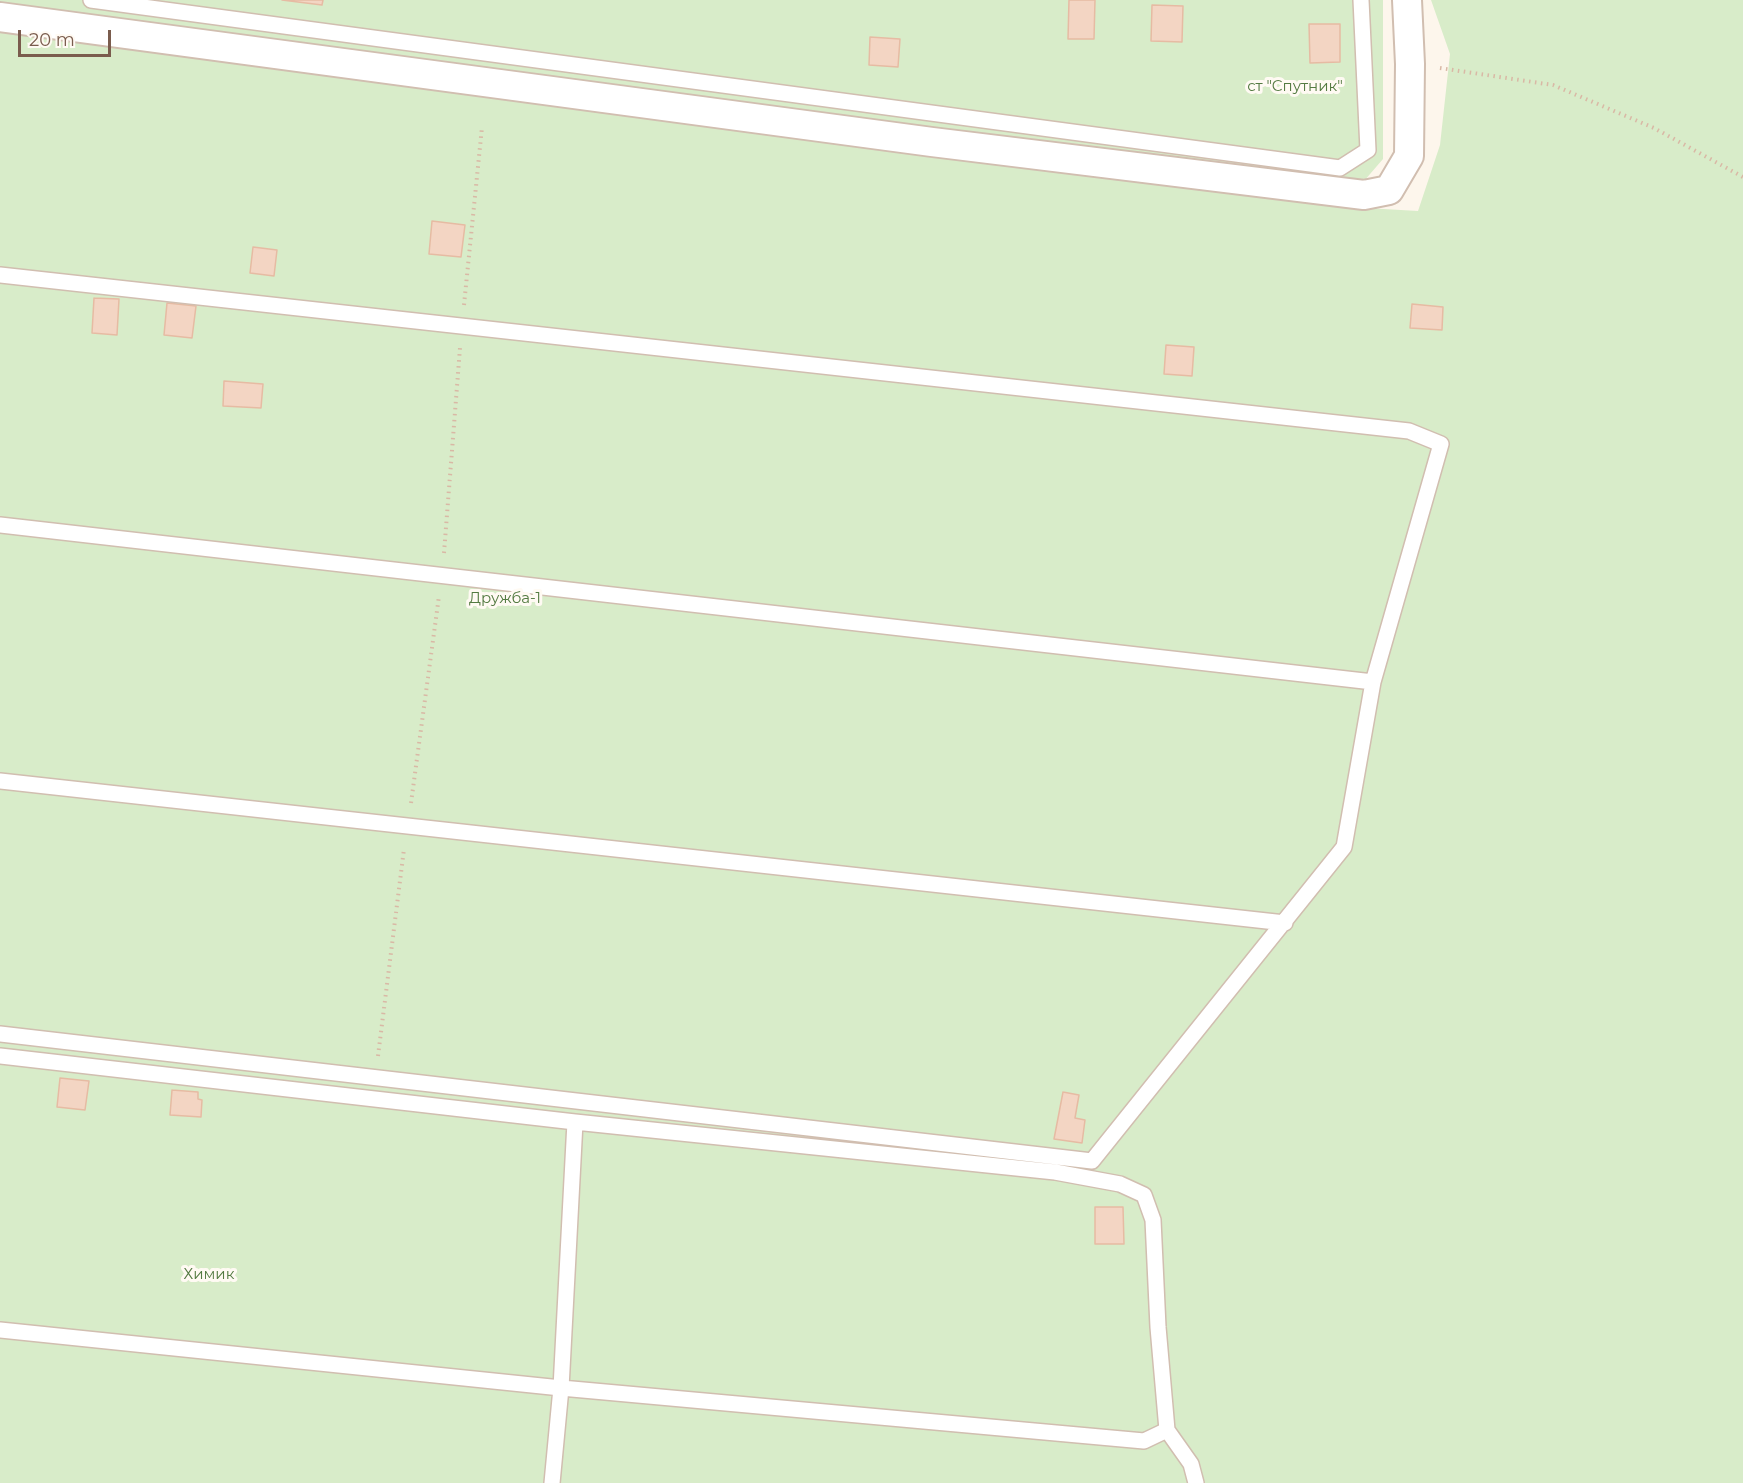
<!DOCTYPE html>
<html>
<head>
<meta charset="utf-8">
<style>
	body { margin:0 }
	#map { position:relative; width:1743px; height:1483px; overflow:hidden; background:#fdf6ec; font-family:Montserrat,sans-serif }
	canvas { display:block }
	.scale { position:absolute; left:18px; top:30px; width:93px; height:27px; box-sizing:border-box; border:3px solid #7a5c4d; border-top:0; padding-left:8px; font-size:18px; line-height:21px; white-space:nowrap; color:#7a5c4d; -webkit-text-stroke:4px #fffaf3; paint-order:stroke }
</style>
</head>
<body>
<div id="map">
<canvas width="1743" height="1483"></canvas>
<div class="scale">20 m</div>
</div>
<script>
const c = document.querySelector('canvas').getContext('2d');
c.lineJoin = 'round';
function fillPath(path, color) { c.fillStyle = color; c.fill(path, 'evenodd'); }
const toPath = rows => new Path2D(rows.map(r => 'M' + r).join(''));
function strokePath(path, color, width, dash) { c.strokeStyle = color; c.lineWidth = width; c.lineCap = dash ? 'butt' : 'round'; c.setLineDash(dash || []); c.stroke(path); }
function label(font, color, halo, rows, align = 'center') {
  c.font = font + ' Montserrat,sans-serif'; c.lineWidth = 6; c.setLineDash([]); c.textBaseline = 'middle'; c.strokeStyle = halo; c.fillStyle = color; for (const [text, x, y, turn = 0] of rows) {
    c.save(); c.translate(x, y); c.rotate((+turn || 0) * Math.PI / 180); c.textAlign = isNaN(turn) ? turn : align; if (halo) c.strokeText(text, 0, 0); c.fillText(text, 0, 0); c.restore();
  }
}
const green = toPath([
	[0,0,1383,0,1383,159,1364,181,929,131,0,3],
	[1431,0,1743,0,1743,1483,0,1483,0,30,1366,208,1418,211,1440,145,1450,54]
]);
const building = toPath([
	[282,0,323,0,322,5,282,0],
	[1069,0,1095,0,1094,39,1068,39,1069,0],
	[1152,5,1183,6,1182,42,1151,41,1152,5],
	[1309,24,1340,24,1340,62,1310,63,1309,24],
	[870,37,900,39,898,67,869,65,870,37],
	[432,221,465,225,461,257,429,254,432,221],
	[253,247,277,250,274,276,250,273,253,247],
	[94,298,119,299,117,335,92,333,94,298],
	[167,303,196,306,192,338,164,335,167,303],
	[1412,304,1443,307,1442,330,1410,328,1412,304],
	[1166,345,1194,347,1192,376,1164,374,1166,345],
	[224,381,263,384,261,408,223,406,224,381],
	[60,1078,89,1081,85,1110,57,1107,60,1078],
	[172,1090,198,1092,198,1099,202,1100,201,1117,170,1115,172,1090],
	[1063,1092,1079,1095,1075,1118,1085,1120,1082,1143,1054,1139,1063,1092],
	[1095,1207,1123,1207,1124,1244,1095,1244,1095,1207]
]);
const path = toPath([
	[1440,68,1553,85,1654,128,1743,177],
	[464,305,482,127],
	[444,553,460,348],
	[411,803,439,596],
	[378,1056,404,849]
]);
const lane = toPath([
	[91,0,1340,168,1368,150,1361,0],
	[0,275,1409,431,1441,444,1373,682,1344,847,1092,1161,0,1034],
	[0,525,1373,682],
	[0,781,1285,923],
	[0,1056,575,1122,1055,1172,1120,1184,1144,1195,1153,1220,1158,1327,1167,1430,1191,1464,1196,1483],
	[0,1330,561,1388,1144,1441,1167,1430],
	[552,1483,561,1388,575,1122]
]);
const street = toPath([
	[0,17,932,142,1364,195,1389,190,1409,156,1410,64,1407,0]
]);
const parkNames = [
	["ст \"Спутник\"",1295,87],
	["Дружба-1",505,599],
	["Химик",209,1275]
];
fillPath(green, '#d8ecc9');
fillPath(building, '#f3d5c3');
strokePath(building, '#e6bba3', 1.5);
strokePath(lane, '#d1beb0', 18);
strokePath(street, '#d1beb0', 32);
strokePath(path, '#d9b8a5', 4, [1.5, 4.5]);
strokePath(lane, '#fff', 15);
strokePath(street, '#fff', 28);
label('15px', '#537a41', '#fffaf3', parkNames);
</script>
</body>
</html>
